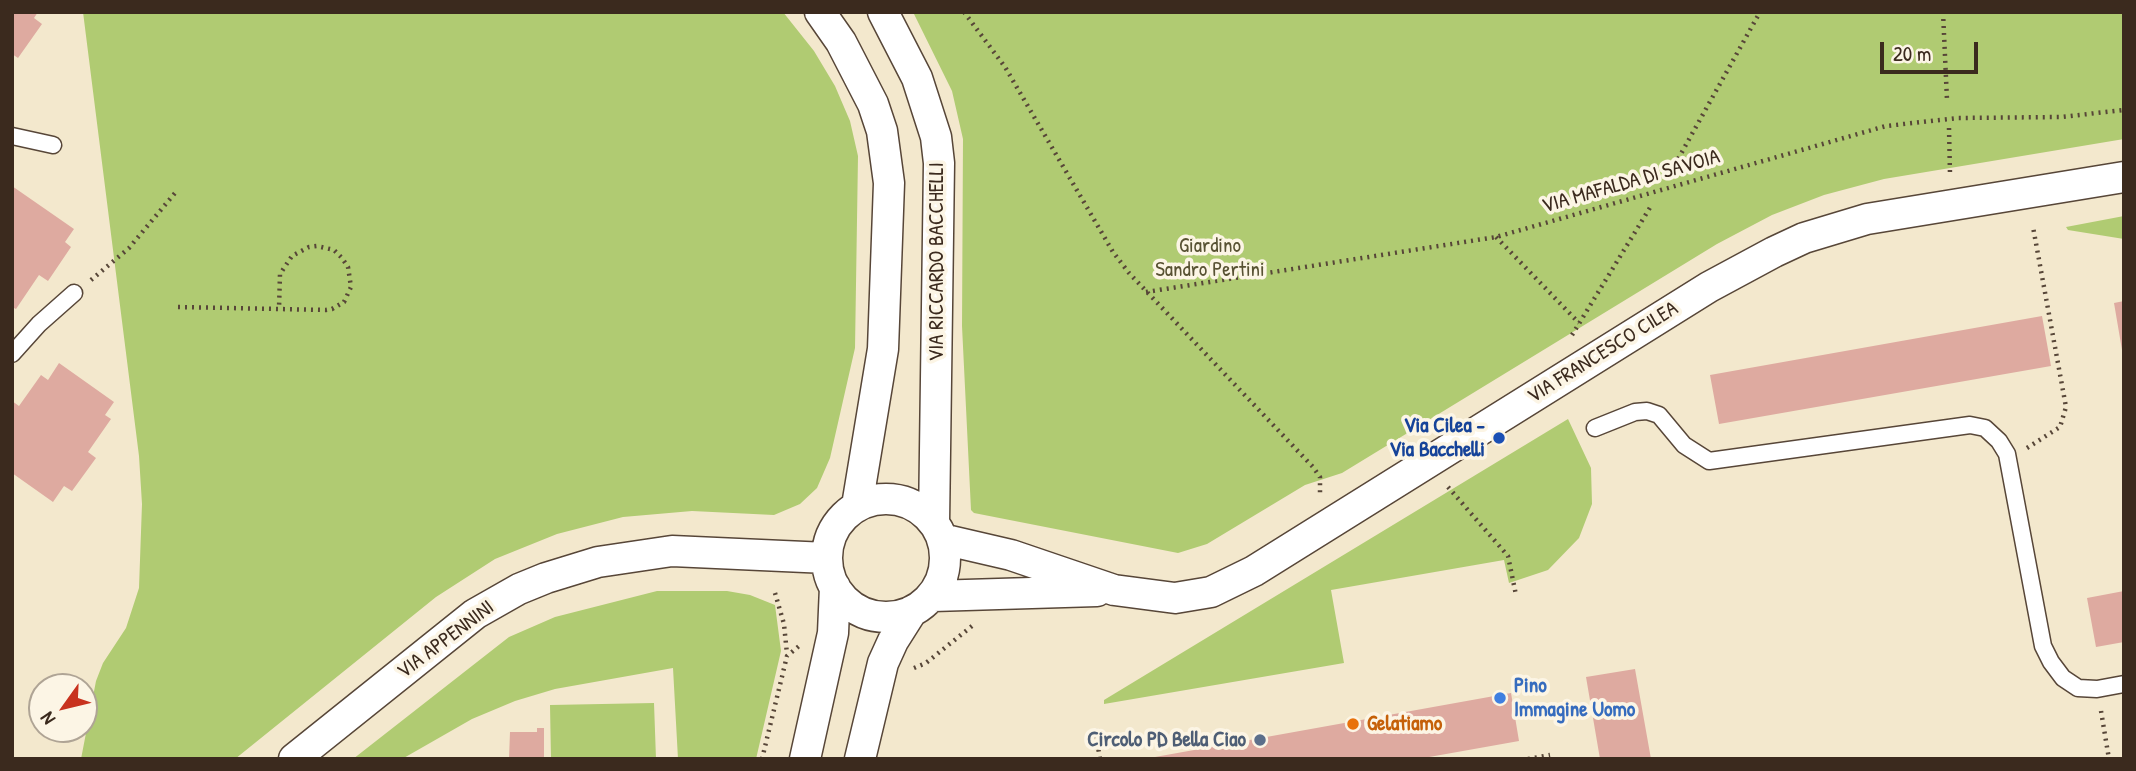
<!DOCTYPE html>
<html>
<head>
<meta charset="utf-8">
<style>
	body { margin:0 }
	#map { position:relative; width:2136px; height:771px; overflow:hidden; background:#f3e8cd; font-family:"Patrick Hand",sans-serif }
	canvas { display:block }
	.frame { position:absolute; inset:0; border:14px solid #3b2a1e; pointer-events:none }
	.north { position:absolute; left:28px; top:673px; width:70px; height:70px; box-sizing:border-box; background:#fcf5e5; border:2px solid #afa495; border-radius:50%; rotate:236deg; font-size:19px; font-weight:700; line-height:28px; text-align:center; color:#3b2a1e }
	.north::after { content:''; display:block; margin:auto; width:24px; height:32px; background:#c8321e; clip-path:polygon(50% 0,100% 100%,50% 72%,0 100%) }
	.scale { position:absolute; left:1880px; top:42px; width:98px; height:32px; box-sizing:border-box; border:4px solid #3b2a1e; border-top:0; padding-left:9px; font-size:21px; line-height:24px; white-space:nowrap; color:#3b2a1e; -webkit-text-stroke:5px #fcf5e5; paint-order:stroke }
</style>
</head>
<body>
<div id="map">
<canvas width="2136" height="771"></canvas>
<div class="frame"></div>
<div class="north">N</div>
<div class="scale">20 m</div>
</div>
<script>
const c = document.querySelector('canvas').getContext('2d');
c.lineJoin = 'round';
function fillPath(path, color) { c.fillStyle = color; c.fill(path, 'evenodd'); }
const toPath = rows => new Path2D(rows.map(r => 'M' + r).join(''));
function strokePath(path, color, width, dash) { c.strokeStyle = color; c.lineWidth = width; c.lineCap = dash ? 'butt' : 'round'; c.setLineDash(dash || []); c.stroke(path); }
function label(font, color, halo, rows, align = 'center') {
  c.font = font + ' "Patrick Hand",sans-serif'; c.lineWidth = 7; c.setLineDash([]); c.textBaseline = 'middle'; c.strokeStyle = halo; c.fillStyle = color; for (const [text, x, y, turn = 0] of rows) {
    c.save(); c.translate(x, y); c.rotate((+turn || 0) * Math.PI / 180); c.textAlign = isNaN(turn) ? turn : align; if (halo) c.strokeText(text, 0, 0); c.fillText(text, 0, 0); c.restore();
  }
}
const green = toPath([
	[83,12,783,12,814,51,835,86,850,121,858,156,855,348,830,458,817,488,800,504,774,515,692,511,623,517,557,534,495,559,436,597,235,759,81,759,96,681,103,663,126,628,139,588,142,504,139,456],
	[913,12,2124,12,2124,139,1884,179,1824,195,1772,215,1717,244,1342,473,1305,485,1207,544,1178,553,974,513,971,510,962,326,963,139,952,91],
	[2124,216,2124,239,2068,230,2066,227],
	[1568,419,1591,468,1592,504,1579,538,1548,570,1509,583,1504,560,1331,590,1344,663,1104,704,1104,700],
	[657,591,727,591,750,595,775,605,781,651,756,759,678,759,673,668,555,689,515,701,472,719,402,759,353,759,509,637,555,617],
	[654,703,656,759,551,759,550,705]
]);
const building = toPath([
	[12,12,38,12,34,18,42,24,18,58,12,54],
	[12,186,74,229,65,242,71,247,48,281,39,275,16,309,12,307],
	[2124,301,2124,350,2122,350,2114,303],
	[2042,316,2051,366,1719,424,1710,375],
	[59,363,114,402,105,415,111,419,88,452,96,458,72,491,64,486,53,502,12,473,12,401,19,406,41,375,48,380],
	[2124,591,2124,642,2096,647,2087,598],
	[1635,669,1651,759,1600,759,1586,677],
	[1511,693,1519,741,1418,759,1144,759],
	[537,728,544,728,544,759,509,759,510,732,537,732]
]);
const path = toPath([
	[964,12,1005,67,1113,252,1129,273,1313,467,1320,477,1320,493],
	[1943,12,1947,100],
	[1949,128,1950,174],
	[1668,177,1760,12],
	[1496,237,1579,323],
	[91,280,129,248,175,193],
	[1146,292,1496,237,1886,126,1958,118,2061,117,2124,110],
	[178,307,279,309,326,310,332,309,344,302,351,287,348,267,342,258,334,250,317,246,309,247,292,256,280,274,279,309],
	[1572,335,1651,206],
	[2027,448,2060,427,2066,407,2033,227],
	[1448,487,1508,556,1516,595],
	[775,593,784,624,787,654],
	[914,668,926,663,972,626],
	[2101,711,2109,759],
	[1095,729,1100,759],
	[762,759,787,656,799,646],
	[1528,759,1550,755]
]);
const service = toPath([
	[12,136,53,145],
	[12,354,39,324,74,293],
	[1595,428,1635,412,1647,411,1659,415,1684,445,1709,461,1970,425,1985,428,1999,441,2007,454,2043,646,2051,662,2063,678,2078,688,2097,689,2124,684]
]);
const minor = toPath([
	[820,12,841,42,873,104,882,131,889,183,883,349,857,506],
	[883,12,917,78,936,137,939,163,934,523],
	'827 558a59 59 0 1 1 118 0a59 59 0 1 1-118 0Z',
	[942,539,1011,555,1114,590,1175,598,1211,592,1254,571,1709,287,1774,252,1804,238,1867,219,2124,177],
	[933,596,1097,591],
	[294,759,475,614,519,589,546,578,598,562,672,551,827,558],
	[805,759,833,633,835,587],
	[860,759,883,663,893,641,912,611]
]);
const markers = [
	[1499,438,7,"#1a4fb4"],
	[1500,698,7,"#3f7fe0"],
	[1353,724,7,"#e8710a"],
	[1260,740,7,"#5c6f8a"]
];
const streetNames = [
	["VIA MAFALDA DI SAVOIA",1631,182,-16],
	["VIA RICCARDO BACCHELLI",937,262,-90],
	["VIA FRANCESCO CILEA",1603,353,-32],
	["VIA APPENNINI",446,640,-37]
];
const parkNames = [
	["Giardino",1210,246],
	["Sandro Pertini",1210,270]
];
const transitNames = [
	["Via Cilea -",1485,426],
	["Via Bacchelli",1485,450]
];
const shopNames = [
	["Pino",1514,686],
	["Immagine Uomo",1514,710]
];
const foodNames = [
	["Gelatiamo",1367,724]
];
const serviceNames = [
	["Circolo PD Bella Ciao",1246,740]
];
fillPath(green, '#b0cb72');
fillPath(building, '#deaaa0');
strokePath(service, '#574638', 19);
strokePath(minor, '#574638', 33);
strokePath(path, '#574638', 4.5, [2, 5]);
strokePath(service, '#fff', 16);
strokePath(minor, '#fff', 30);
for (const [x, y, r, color] of markers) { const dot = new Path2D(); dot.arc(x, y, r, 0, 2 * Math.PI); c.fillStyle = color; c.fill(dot); strokePath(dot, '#fcf5e5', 2.5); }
label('21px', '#3b2a1e', '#fcf5e5', streetNames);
label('21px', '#585233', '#fcf5e5', parkNames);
label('bold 21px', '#164399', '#fcf5e5', transitNames, 'right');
label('bold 21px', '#366cbe', '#fcf5e5', shopNames, 'left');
label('bold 21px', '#c56008', '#fcf5e5', foodNames, 'left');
label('bold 21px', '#4e5e75', '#fcf5e5', serviceNames, 'right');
</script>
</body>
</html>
